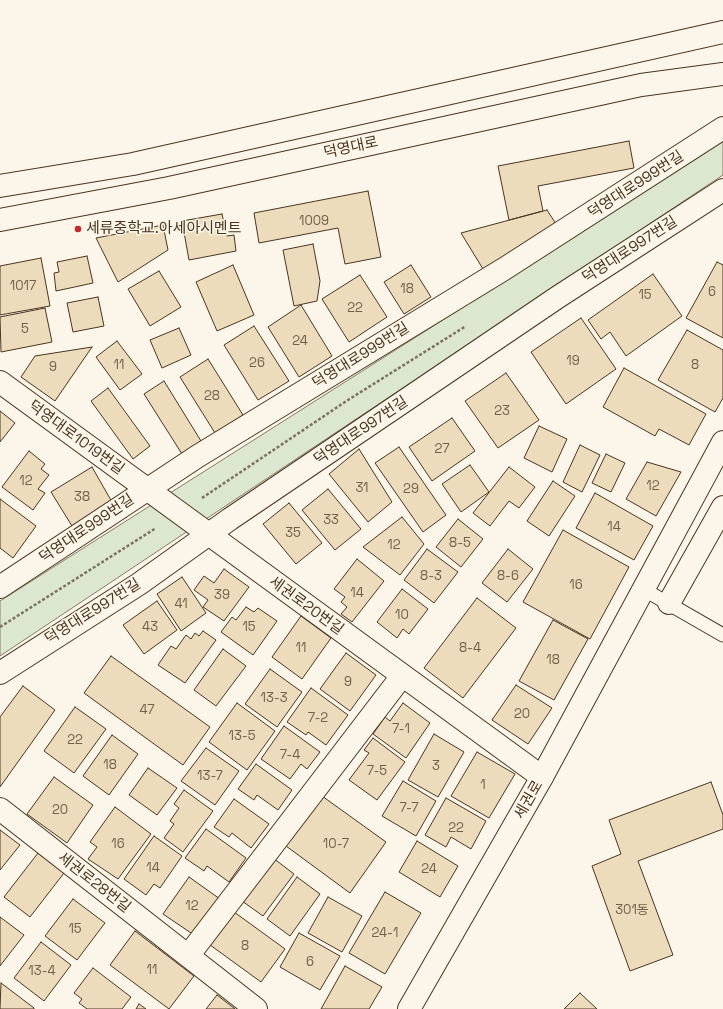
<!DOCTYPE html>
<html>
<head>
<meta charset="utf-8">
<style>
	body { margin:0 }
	canvas { display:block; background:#fbf6e9 }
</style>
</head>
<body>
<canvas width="723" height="1009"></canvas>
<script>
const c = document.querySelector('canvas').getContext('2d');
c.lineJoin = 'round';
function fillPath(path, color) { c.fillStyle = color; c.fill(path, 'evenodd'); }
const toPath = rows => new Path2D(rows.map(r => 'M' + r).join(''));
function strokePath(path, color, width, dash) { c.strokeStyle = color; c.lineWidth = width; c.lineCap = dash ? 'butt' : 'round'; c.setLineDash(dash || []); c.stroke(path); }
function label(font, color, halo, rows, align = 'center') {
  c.font = font + ' "Space Grotesk","Noto Sans KR",sans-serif'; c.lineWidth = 3; c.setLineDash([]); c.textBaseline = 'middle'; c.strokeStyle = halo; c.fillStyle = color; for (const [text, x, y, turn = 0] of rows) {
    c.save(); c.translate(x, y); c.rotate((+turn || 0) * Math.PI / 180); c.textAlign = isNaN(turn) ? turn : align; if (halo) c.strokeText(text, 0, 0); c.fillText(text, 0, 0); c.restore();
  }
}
const green = toPath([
	[723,138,723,175,0,656,0,601,553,250,723,138]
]);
const building = toPath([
	[629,141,634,168,538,186,543,211,509,220,498,166,629,141],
	[368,191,381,257,345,264,338,228,259,243,254,213,368,191],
	[547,210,556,224,483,269,461,233,547,210],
	[222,214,227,236,234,235,236,251,189,260,182,221,222,214],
	[163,225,168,250,118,282,96,238,163,225],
	[313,244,320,281,317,301,294,306,283,250,313,244],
	[87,256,93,283,56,291,54,273,59,272,57,262,87,256],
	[41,258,50,306,0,315,0,266,41,258],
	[717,262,723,265,723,338,686,318,717,262],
	[233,265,254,315,217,331,196,282,233,265],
	[411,265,431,297,404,314,384,282,411,265],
	[159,271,181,307,150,326,128,289,159,271],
	[653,274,682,316,626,356,610,332,601,339,588,320,653,274],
	[360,275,387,317,349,342,322,299,360,275],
	[98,297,104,326,73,332,67,303,98,297],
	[301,305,332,356,299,377,268,327,301,305],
	[45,308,52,342,1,352,0,317,45,308],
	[581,318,616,369,566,404,531,352,581,318],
	[254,326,289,381,258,400,224,345,254,326],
	[179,328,191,355,162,368,150,340,179,328],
	[687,330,723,350,723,398,715,412,658,380,687,330],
	[117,341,142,374,120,390,96,357,117,341],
	[92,347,55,401,21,377,35,356,92,347],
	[208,359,243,415,215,433,180,377,208,359],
	[624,368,706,414,689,445,659,429,655,436,603,407,624,368],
	[506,373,539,420,498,448,465,401,506,373],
	[164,381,201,441,182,454,144,394,164,381],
	[108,388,150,446,133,459,91,401,108,388],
	[0,411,15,423,0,442,0,411],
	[452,418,475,451,432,481,409,447,452,418],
	[539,426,567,439,552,472,524,458,539,426],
	[580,445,600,455,582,492,563,482,580,445],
	[399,447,446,515,423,532,375,463,399,447],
	[359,449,392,502,368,522,329,474,359,449],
	[29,451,45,464,41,469,49,475,38,489,45,493,33,510,2,487,29,451],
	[606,454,625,463,611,492,592,483,606,454],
	[647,462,681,472,656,516,626,499,647,462],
	[470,465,489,492,461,512,442,484,470,465],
	[92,467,112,502,72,526,51,492,92,467],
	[509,467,535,487,519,508,509,501,490,526,473,513,509,467],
	[553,481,575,496,549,536,527,521,553,481],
	[328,489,361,529,335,550,302,510,328,489],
	[595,493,653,526,634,560,576,528,595,493],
	[0,499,36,526,13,558,0,548,0,499],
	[289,503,322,543,296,564,263,524,289,503],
	[402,517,424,544,400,575,363,547,402,517],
	[458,519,483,539,461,567,436,547,458,519],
	[563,530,629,567,590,639,523,602,563,530],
	[427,549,458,572,434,603,404,580,427,549],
	[508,549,533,569,507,602,482,583,508,549],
	[357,559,384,581,352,622,341,614,347,607,341,602,345,597,334,589,357,559],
	[224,569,249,587,224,621,203,607,208,600,194,590,204,576,214,583,224,569],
	[182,577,206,613,181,631,157,594,182,577],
	[402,589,428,609,409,634,403,629,397,638,377,622,402,589],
	[477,598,516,628,463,698,424,668,477,598],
	[157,601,177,630,144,654,123,625,157,601],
	[246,607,254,612,258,608,277,621,253,655,221,632,232,617,236,620,246,607],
	[301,616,331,638,302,679,272,657,301,616],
	[553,620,588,639,554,700,519,681,553,620],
	[203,631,216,640,185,683,158,665,171,646,176,649,186,635,191,639,195,633,199,636,203,631],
	[223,649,246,666,216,706,194,690,223,649],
	[346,653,376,675,350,711,320,689,346,653],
	[111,656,210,727,183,765,84,693,111,656],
	[270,669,302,692,277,727,245,704,270,669],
	[516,685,552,708,528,744,492,720,516,685],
	[23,686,55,710,0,787,0,717,23,686],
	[311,688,348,715,326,745,308,732,306,735,287,722,311,688],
	[237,703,275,731,247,770,209,742,237,703],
	[403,703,430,723,406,758,373,734,385,717,390,721,403,703],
	[75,707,106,729,74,773,44,751,75,707],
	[284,726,320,752,307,769,301,764,290,779,261,759,284,726],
	[434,734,464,752,438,797,408,780,434,734],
	[112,735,138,754,109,795,83,776,112,735],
	[373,738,405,762,377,800,349,780,369,753,364,750,373,738],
	[206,748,239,771,215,805,181,781,206,748],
	[477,752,515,774,489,818,451,796,477,752],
	[256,764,292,790,278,810,257,795,254,800,238,789,256,764],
	[148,768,177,788,157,815,129,795,148,768],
	[54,777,93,805,67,843,27,814,54,777],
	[403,781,436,801,416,836,382,816,403,781],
	[711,782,723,815,723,829,638,861,673,955,630,971,592,866,621,854,609,820,711,782],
	[184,790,213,811,183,852,164,838,174,824,170,821,179,808,174,804,184,790],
	[322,796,386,842,350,893,286,846,322,796],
	[446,798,486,821,471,849,451,837,446,847,425,835,446,798],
	[234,799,269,824,251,848,232,833,229,837,214,827,234,799],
	[115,807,151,834,118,879,88,859,97,847,90,842,115,807],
	[206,829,246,858,229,882,207,866,204,871,185,858,206,829],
	[0,830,20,845,0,870,0,830],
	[154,836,182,856,160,888,154,884,146,895,124,879,154,836],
	[417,841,458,866,440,897,399,872,417,841],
	[38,853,64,873,30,917,4,897,38,853],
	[273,858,294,874,263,916,242,901,273,858],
	[189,877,220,899,194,935,163,914,189,877],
	[297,877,320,894,290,936,267,919,297,877],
	[385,892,421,913,385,974,349,953,385,892],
	[328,897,362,916,342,952,308,933,328,897],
	[73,899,105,923,77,960,45,936,73,899],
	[230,909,285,949,261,982,206,942,230,909],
	[0,917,24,935,0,966,0,917],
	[135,931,194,976,169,1009,110,965,135,931],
	[299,933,340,956,320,990,280,967,299,933],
	[41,942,71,965,44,1001,14,978,41,942],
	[345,966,382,987,369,1009,321,1009,345,966],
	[93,968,131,997,122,1009,87,1009,79,1003,82,999,74,993,93,968],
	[1,983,34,1008,34,1009,0,1009,1,983],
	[580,993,597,1009,564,1009,580,993],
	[217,995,235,1009,206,1009,217,995],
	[139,1004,146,1009,136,1009,139,1004]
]);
const path = toPath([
	[202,498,348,400,466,326],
	[0,627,156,528]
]);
const service = toPath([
	[643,589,723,635]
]);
const minor = toPath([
	[0,382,542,777],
	[0,587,198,456,504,269,723,128],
	[0,673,139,584,230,519,558,297,723,190],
	[0,809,256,1009],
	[188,956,402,676]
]);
const tertiary = toPath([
	[669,603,723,507],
	[409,1009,542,777,723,442]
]);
const secondary = toPath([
	[0,186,133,164,723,32],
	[0,220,169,188,641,85,723,74]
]);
const markers = [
	[78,229,4,"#c62828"]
];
const numberNames = [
	["1009",314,221],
	["1017",23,286],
	["18",407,289],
	["6",712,292],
	["15",645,295],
	["22",355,308],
	["5",25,329],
	["24",300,341],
	["19",573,361],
	["26",257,363],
	["11",119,365],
	["8",695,365],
	["9",53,367],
	["28",212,396],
	["23",502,411],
	["27",442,449],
	["12",26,481],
	["12",653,486],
	["31",362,488],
	["29",411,489],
	["38",82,497],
	["33",331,520],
	["14",614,527],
	["35",293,533],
	["8-5",460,543],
	["12",394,545],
	["8-3",431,576],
	["8-6",508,576],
	["16",576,585],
	["14",357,593],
	["39",222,595],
	["41",181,604],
	["10",402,615],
	["43",150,627],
	["15",249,627],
	["11",301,648],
	["8-4",470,648],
	["18",553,660],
	["9",348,682],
	["13-3",274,698],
	["47",147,710],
	["20",522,714],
	["7-2",318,718],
	["7-1",401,729],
	["13-5",242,736],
	["22",75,740],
	["7-4",290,755],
	["18",110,765],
	["3",436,766],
	["7-5",377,771],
	["13-7",210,776],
	["1",483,785],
	["7-7",409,808],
	["20",60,810],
	["22",456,828],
	["16",118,844],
	["10-7",336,844],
	["14",153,868],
	["24",429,869],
	["12",192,906],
	["301동",632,910],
	["15",75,929],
	["24-1",385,933],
	["8",245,946],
	["6",310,962],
	["11",152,970],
	["13-4",42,971]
];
const streetNames = [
	["덕영대로",351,148,-12],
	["덕영대로999번길",636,185,-33],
	["덕영대로997번길",630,250,-33],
	["덕영대로999번길",361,356,-32],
	["덕영대로997번길",361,431,-34],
	["덕영대로1019번길",76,438,36],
	["덕영대로999번길",87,529,-34],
	["세권로20번길",306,606,36],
	["덕영대로997번길",93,612,-32],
	["세권로",529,800,-60],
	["세권로28번길",94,883,38]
];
const poiNames = [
	["세류중학교.아세아시멘트",86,229]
];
fillPath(green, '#dce7d0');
strokePath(green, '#887966', 1);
fillPath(building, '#ecdcbc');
strokePath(building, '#4a3520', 1);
strokePath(service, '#4a3520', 15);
strokePath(minor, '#4a3520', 24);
strokePath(tertiary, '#4a3520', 24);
strokePath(secondary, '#4a3520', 24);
strokePath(path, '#7f6f5c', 2.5, [3, 2]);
strokePath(service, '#fbf6e9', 13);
strokePath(minor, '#fbf6e9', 22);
strokePath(tertiary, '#fbf6e9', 22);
strokePath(secondary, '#fbf6e9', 22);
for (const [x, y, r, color] of markers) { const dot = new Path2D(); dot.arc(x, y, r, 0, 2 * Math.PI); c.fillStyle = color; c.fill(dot); strokePath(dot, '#fbf6e9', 1.5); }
label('13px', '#725f47', null, numberNames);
label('15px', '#4a3520', '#fbf6e9', streetNames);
label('15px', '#4a3520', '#fbf6e9', poiNames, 'left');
</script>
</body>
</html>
